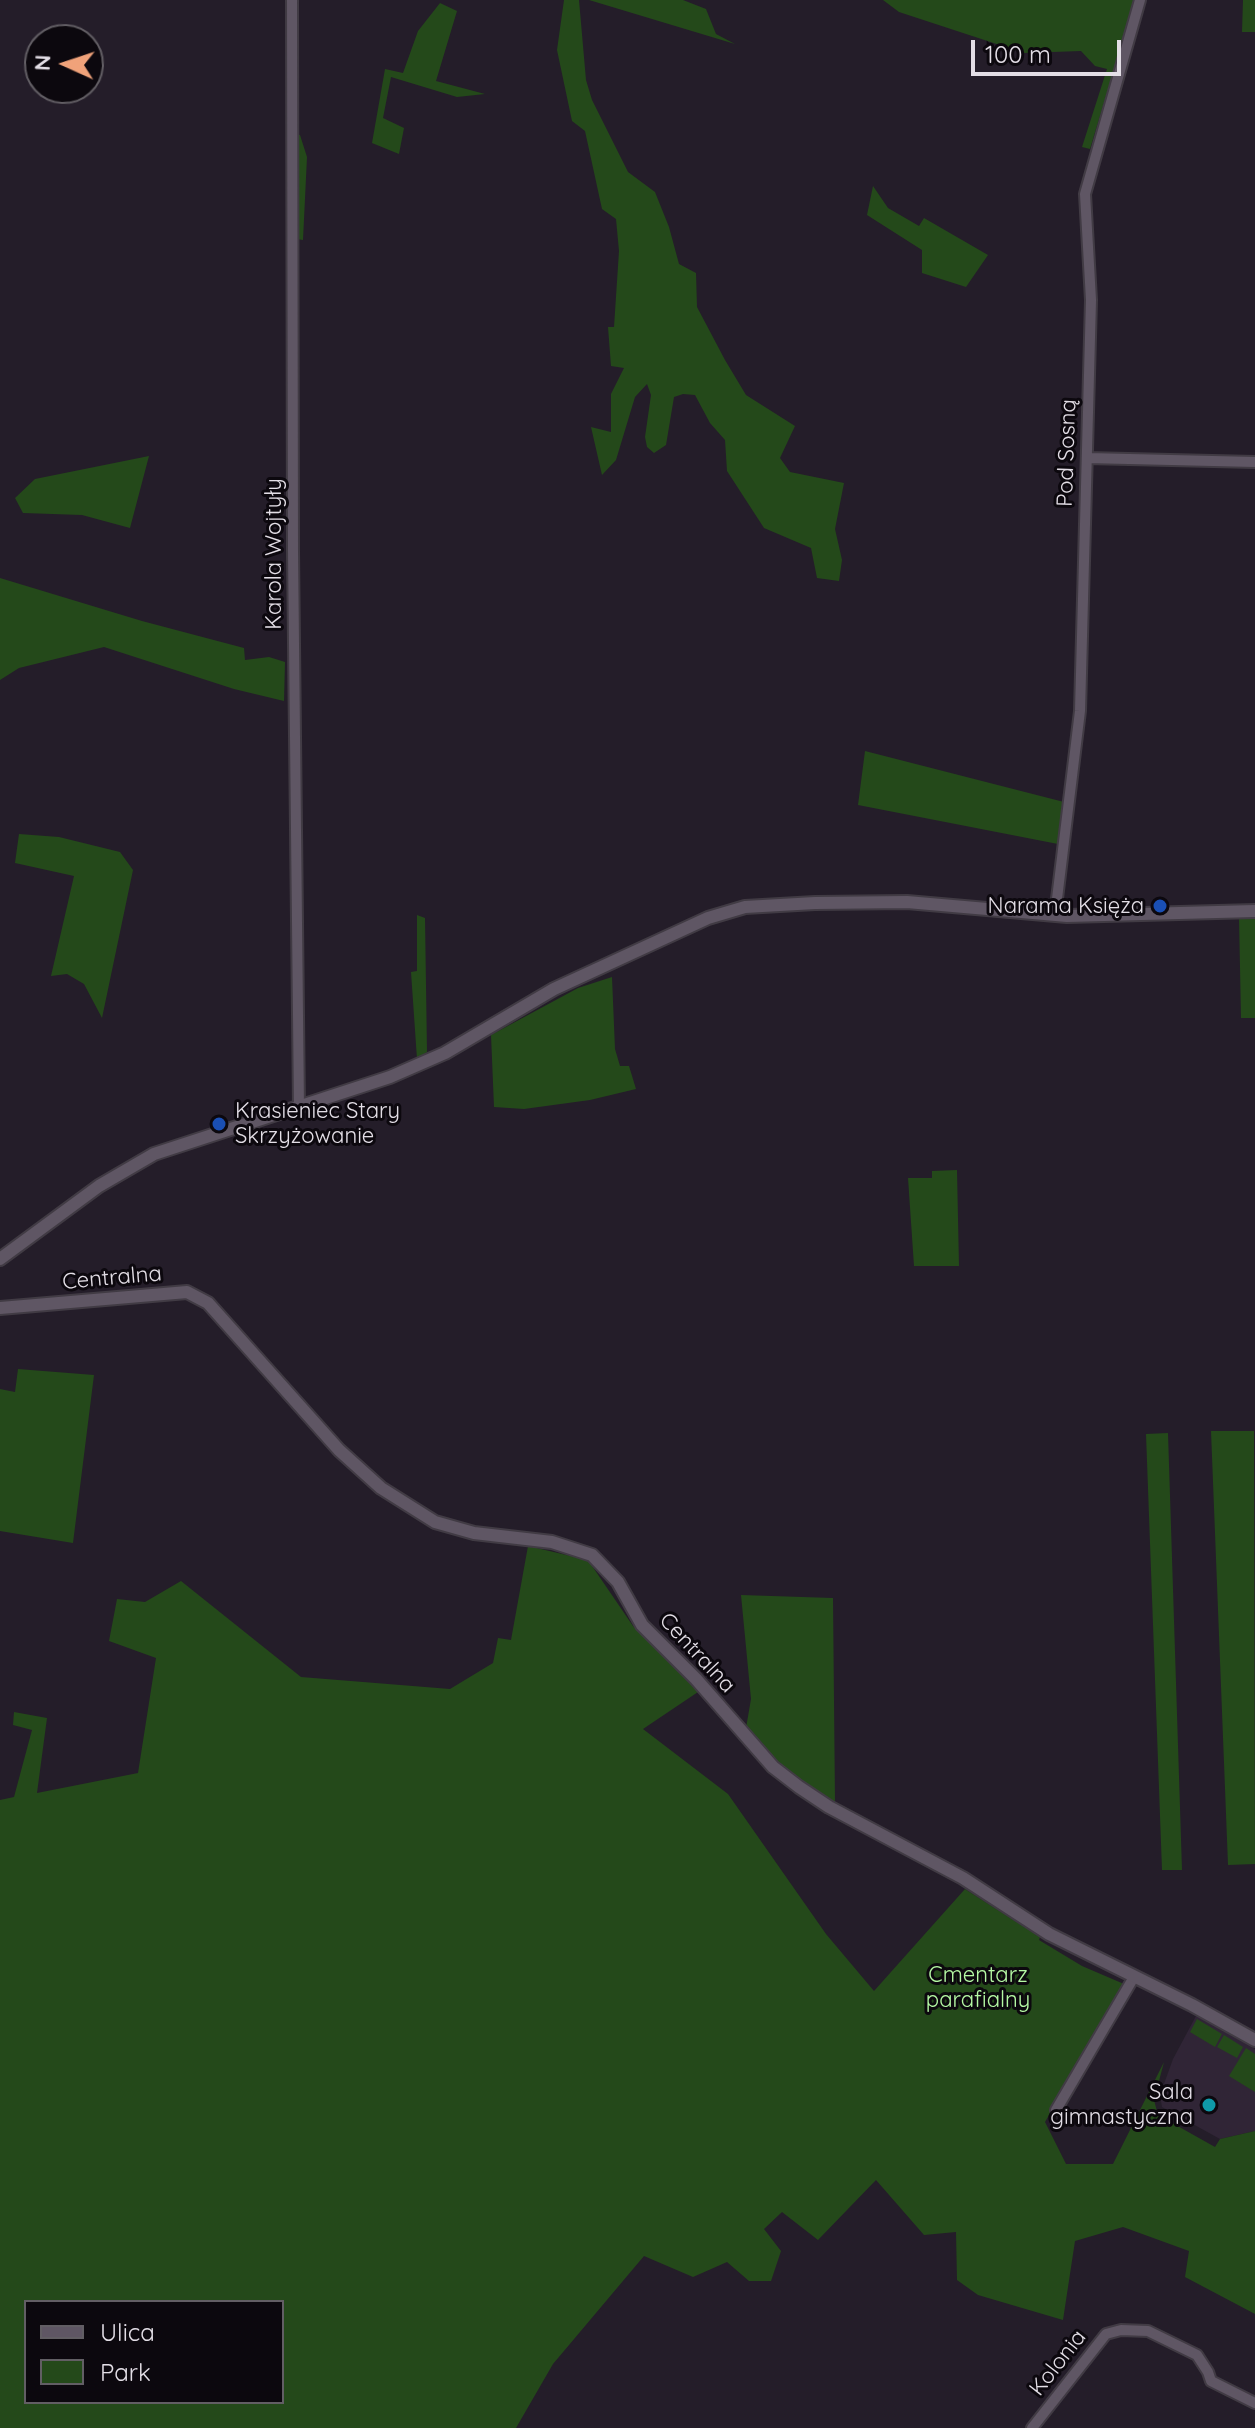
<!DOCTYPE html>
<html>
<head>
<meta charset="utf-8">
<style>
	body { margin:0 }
	#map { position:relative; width:1255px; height:2428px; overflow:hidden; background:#241d29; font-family:Quicksand,sans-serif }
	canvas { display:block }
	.legend { position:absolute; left:24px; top:2300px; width:260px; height:104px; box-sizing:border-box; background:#0c080e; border:2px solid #625e64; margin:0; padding:10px 14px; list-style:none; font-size:24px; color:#e3dee6 }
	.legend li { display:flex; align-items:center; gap:16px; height:40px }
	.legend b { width:40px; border:2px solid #625e64 }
	.north { position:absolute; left:24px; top:24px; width:80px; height:80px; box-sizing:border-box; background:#0c080e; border:2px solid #625e64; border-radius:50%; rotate:273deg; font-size:22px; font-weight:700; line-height:32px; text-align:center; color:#e3dee6 }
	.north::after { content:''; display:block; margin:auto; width:28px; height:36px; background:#f0a27a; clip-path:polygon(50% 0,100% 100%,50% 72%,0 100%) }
	.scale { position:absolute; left:971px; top:40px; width:150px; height:36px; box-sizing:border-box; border:4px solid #e3dee6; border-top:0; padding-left:10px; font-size:24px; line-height:28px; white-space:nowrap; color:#e3dee6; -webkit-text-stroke:6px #0c080e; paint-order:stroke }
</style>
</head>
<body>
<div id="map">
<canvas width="1255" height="2428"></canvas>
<ul class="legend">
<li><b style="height:10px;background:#5f5664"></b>Ulica</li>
<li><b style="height:22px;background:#24491a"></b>Park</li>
</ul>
<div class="north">N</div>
<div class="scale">100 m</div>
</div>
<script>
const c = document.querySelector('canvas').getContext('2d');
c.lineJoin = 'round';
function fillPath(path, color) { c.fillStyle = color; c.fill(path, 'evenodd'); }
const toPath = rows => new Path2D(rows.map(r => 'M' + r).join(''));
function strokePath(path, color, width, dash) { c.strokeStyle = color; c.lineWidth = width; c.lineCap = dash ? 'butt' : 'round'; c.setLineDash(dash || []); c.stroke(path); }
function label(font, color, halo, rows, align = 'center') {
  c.font = font + ' Quicksand,sans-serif'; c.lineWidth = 6; c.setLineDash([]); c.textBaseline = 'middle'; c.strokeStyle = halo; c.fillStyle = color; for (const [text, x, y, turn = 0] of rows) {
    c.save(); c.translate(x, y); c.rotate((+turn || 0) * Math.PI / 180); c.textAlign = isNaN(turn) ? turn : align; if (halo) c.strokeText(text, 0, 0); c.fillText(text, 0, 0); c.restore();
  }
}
const built = toPath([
	[1196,2016,1255,2049,1255,2131,1220,2139,1162,2107,1160,2095,1173,2059]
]);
const green = toPath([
	[564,0,579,0,586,80,592,100,628,172,655,192,669,227,679,264,696,273,697,307,725,360,746,395,795,426,780,458,790,472,844,483,835,529,842,560,839,581,817,578,811,548,764,528,727,471,725,440,710,423,695,395,683,394,674,397,666,445,654,453,647,447,645,437,651,395,647,384,635,397,616,460,602,475,591,427,611,432,611,394,624,368,611,366,608,327,614,327,619,251,616,219,602,209,585,131,572,121,557,50],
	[589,0,683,0,706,9,716,34,735,44],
	[883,0,1135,0,1090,149,1082,147,1107,69,1095,66,1081,51,1024,53,899,12],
	[1243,0,1255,0,1255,32,1242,32],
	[440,3,457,11,436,81,485,94,457,97,391,77,383,118,404,128,399,154,372,143,385,69,403,73,418,31],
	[296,134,300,135,307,157,303,240,297,239],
	[873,186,888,208,919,226,924,218,988,255,966,287,922,273,922,250,867,215],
	[149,456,130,528,82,515,23,513,15,498,35,479],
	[0,578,142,621,244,648,245,660,269,657,285,662,284,701,234,689,104,647,19,668,0,680],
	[865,751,1064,802,1058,844,858,805],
	[19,834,59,837,120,852,133,870,102,1018,84,984,67,974,51,976,74,876,15,863],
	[417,915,425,918,427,1052,417,1059,411,972,417,971],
	[1239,917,1255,917,1255,1018,1241,1018],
	[612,977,615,1049,620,1066,629,1066,636,1089,590,1100,524,1109,494,1107,491,1035,578,988],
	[957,1170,959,1266,914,1266,908,1178,932,1178,932,1171],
	[18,1369,94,1375,73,1543,0,1531,0,1389,15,1392],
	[1211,1431,1254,1431,1255,1864,1228,1865],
	[1168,1433,1182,1870,1162,1870,1146,1434],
	[528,1546,588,1560,633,1626,698,1692,643,1729,728,1794,826,1934,874,1991,965,1889,1040,1937,1039,1940,1082,1966,1124,1984,1045,2122,1066,2164,1113,2164,1164,2062,1154,2100,1158,2115,1215,2147,1220,2139,1255,2131,1255,2314,1185,2277,1189,2251,1123,2227,1075,2241,1063,2320,978,2295,957,2280,956,2232,924,2235,876,2180,818,2240,782,2212,764,2229,781,2251,771,2281,749,2281,727,2262,693,2277,644,2256,553,2364,516,2428,0,2428,0,1800,14,1797,32,1730,13,1725,14,1712,47,1718,37,1793,138,1773,156,1658,109,1641,117,1599,145,1602,181,1581,301,1677,450,1689,493,1663,498,1638,511,1640],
	[26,2302,282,2302,282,2402,26,2402],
	[741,1595,833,1598,835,1802,781,1767,746,1728,751,1699],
	[1197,2019,1222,2034,1215,2047,1190,2032],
	[1224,2035,1243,2047,1237,2058,1217,2047],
	[1246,2048,1255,2054,1255,2092,1229,2076]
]);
const minor = toPath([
	[292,0,293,551,299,1107],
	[1087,458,1255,462],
	[1055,915,1080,711,1091,300,1085,194,1140,0],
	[1056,2110,1134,1977],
	[1032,2428,1106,2334,1121,2330,1148,2331,1197,2355,1208,2372,1211,2381,1255,2403]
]);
const tertiary = toPath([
	[0,1259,99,1186,154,1154,390,1077,445,1053,554,989,708,918,745,907,815,903,907,902,1067,916,1255,911],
	[0,1308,187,1292,208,1303,339,1450,381,1488,435,1522,474,1533,552,1542,592,1555,618,1582,642,1625,696,1679,773,1767,799,1787,829,1807,963,1878,1049,1934,1192,2005,1255,2040]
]);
const markers = [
	[1160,906,8,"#1a4fb4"],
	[219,1124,8,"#1a4fb4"],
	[1209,2105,8,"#0f9aa8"]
];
const streetNames = [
	["Pod Sosną",1067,453,-88],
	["Karola Wojtyły",274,554,-90],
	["Centralna",112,1278,-5],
	["Centralna",697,1653,47],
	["Kolonia",1058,2363,-52]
];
const poiNames = [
	["Narama Księża",1144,906],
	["Krasieniec Stary",235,1111,"left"],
	["Skrzyżowanie",235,1136,"left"],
	["Sala",1193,2092],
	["gimnastyczna",1193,2117]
];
const parkNames = [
	["Cmentarz",978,1975],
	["parafialny",978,2000]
];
fillPath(built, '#302536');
fillPath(green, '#24491a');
strokePath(minor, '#413b44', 14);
strokePath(tertiary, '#413b44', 16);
strokePath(minor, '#5f5664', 10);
strokePath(tertiary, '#5f5664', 12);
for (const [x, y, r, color] of markers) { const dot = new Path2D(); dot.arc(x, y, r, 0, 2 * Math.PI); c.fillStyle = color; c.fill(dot); strokePath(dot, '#0c080e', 3); }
label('22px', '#e3dee6', '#0c080e', streetNames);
label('22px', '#e3dee6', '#0c080e', poiNames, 'right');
label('22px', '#b5f9a4', '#0c080e', parkNames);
</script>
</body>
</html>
